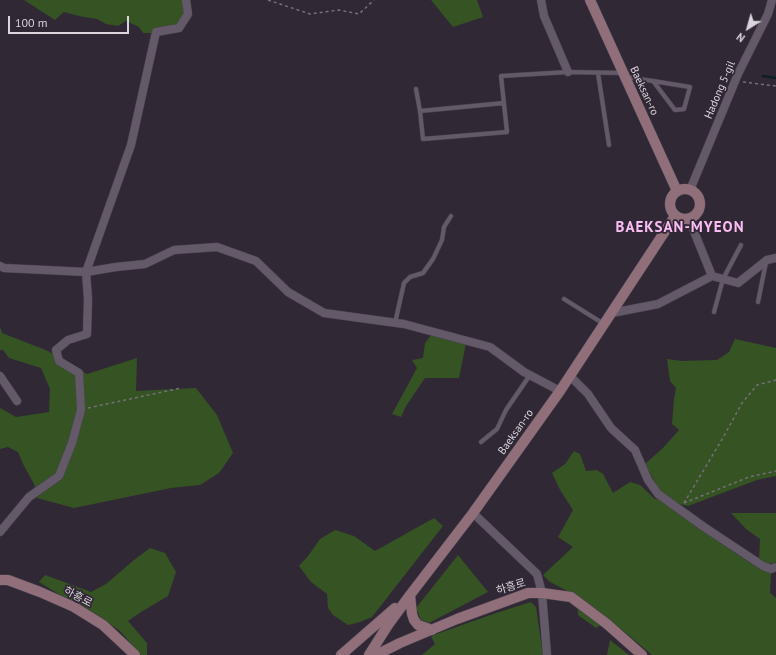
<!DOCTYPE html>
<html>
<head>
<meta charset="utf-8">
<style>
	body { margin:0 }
	#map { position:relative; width:776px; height:655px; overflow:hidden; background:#312835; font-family:"PT Sans",sans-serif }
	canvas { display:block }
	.north { position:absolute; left:728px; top:8px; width:40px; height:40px; -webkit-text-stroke:3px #312835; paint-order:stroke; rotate:217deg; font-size:11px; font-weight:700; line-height:16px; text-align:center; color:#dbd5de }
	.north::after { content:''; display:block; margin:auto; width:14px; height:18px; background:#dbd5de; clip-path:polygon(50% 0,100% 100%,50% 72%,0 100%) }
	.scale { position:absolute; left:8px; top:16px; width:121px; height:18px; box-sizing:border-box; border:2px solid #dbd5de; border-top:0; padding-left:5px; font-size:12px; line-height:14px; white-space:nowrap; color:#dbd5de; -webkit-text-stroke:3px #312835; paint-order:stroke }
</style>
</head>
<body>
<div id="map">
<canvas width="776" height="655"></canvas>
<div class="north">N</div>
<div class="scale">100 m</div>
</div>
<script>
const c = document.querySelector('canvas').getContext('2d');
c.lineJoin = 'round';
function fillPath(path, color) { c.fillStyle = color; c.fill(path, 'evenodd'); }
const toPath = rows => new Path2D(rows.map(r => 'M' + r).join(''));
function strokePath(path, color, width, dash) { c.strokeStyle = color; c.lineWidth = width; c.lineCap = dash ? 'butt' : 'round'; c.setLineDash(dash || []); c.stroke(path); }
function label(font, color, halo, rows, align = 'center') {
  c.font = font + ' "PT Sans","Noto Sans KR",sans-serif'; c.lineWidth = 3.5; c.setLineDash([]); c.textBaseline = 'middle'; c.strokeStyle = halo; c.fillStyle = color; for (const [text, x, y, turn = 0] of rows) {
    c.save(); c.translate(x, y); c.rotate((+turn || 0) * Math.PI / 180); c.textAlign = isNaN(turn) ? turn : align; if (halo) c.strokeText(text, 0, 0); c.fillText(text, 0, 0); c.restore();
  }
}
const green = toPath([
	[24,0,182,0,185,11,182,19,169,33,143,33,139,27,126,21,118,26,106,24,97,19,79,16,64,12,55,20],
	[431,0,477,0,483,17,453,27],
	[0,327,2,333,48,351,87,374,137,358,136,391,196,388,217,415,233,453,219,473,200,485,171,488,74,508,37,498,34,484,24,466,18,452,8,447,0,449,0,408,16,417,49,412,50,389,41,368,9,358,3,350,0,350],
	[432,334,466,343,459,378,425,378,406,406,401,417,392,414,417,368,412,360,423,358,425,343],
	[735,339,776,348,776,476,757,480,688,506,675,503,659,490,645,464,663,448,679,430,672,424,674,399,676,388,670,381,667,359,682,361,717,360,729,352],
	[574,451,580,454,586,471,597,470,603,474,613,493,630,482,640,485,655,499,659,499,735,553,759,568,771,573,770,593,776,598,776,655,652,655,609,619,596,628,578,615,577,596,550,582,543,575,573,547,558,537,573,510,560,490,552,473,565,464],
	[731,513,776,513,776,562,769,564,759,561,760,539,746,529],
	[434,518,443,526,372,617,360,622,348,625,333,615,328,608,327,594,311,582,299,566,308,556,320,539,335,530,354,536,375,551],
	[150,548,165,553,176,572,168,596,141,612,128,621,147,643,147,655,141,655,120,631,82,605,60,595,39,582,45,575,91,592,106,584,134,560],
	[458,555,488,592,429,623,421,620,416,608],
	[531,602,536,607,543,655,422,655,435,644,431,636,496,613],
	[610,640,629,655,607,655]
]);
const stream = toPath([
	[763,76,776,78]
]);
const path = toPath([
	[268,0,310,14,339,10,359,14,374,0],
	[743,82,776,86],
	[88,408,181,388],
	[684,503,724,436,742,403,757,385,776,380],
	[684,503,749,477,776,471]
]);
const lane = toPath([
	[598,73,609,145],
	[626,77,653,81,675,110,684,109,690,87,653,81],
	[416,89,420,111,423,139,507,132,501,76,568,72,622,73],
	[420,111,504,103],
	[564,299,604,324],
	[758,302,766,262],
	[714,312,723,279,741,245],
	[395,323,404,283,410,277,423,273,433,259,442,240,444,227,451,216],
	[481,442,497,429,506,410,530,375]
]);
const street = toPath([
	[541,0,544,16,568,72],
	[690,190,738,74,768,14,772,0],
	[689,219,712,276],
	[0,266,4,268,86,272,116,267,145,264,174,250,217,247,256,261,288,292,324,313,404,324,490,347,524,372,560,391],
	[612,313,658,304,712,276,738,283,767,260,776,258],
	[0,376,17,401],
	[570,376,588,394,611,428,635,450,648,480,658,494,704,527,763,566,771,569,776,567],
	[473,513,537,574,542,593,547,655],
	[0,532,29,497,59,476,72,443,81,410,79,373,59,361,56,350,68,340,87,334,88,299,86,272,131,145,156,32,179,28,188,14,186,0]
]);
const secondary = toPath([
	[590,0,677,191],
	'670 204a15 15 0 1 1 30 0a15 15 0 1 1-30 0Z',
	[0,580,8,580,40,592,74,607,103,625,135,655],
	[410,595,412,614,414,620,418,625,432,630],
	[341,655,395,608],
	[369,655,388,625,410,595,473,513,560,391,675,216],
	[376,655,400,643,457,619,528,593,542,593,571,597,607,624,642,655]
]);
const streetNames = [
	["Hadong 5-gil",720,90,-67],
	["Baeksan-ro",644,91,65],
	["Baeksan-ro",516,432,-55],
	["하흥로",511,587,-17],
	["하흥로",78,597,28]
];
const districtNames = [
	["BAEKSAN-MYEON",680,228]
];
fillPath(green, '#355323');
strokePath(stream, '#0e1f23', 2.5);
strokePath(lane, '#4b444f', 5);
strokePath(street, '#4b444f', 9);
strokePath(secondary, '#4b444f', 11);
strokePath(path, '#776f7a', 1.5, [3, 3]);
strokePath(lane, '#635968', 4);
strokePath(street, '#635968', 8);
strokePath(secondary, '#906f7a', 10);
label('11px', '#dbd5de', '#312835', streetNames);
c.letterSpacing = '1px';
label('bold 15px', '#fbbdf3', '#312835', districtNames);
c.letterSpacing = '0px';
</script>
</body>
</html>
